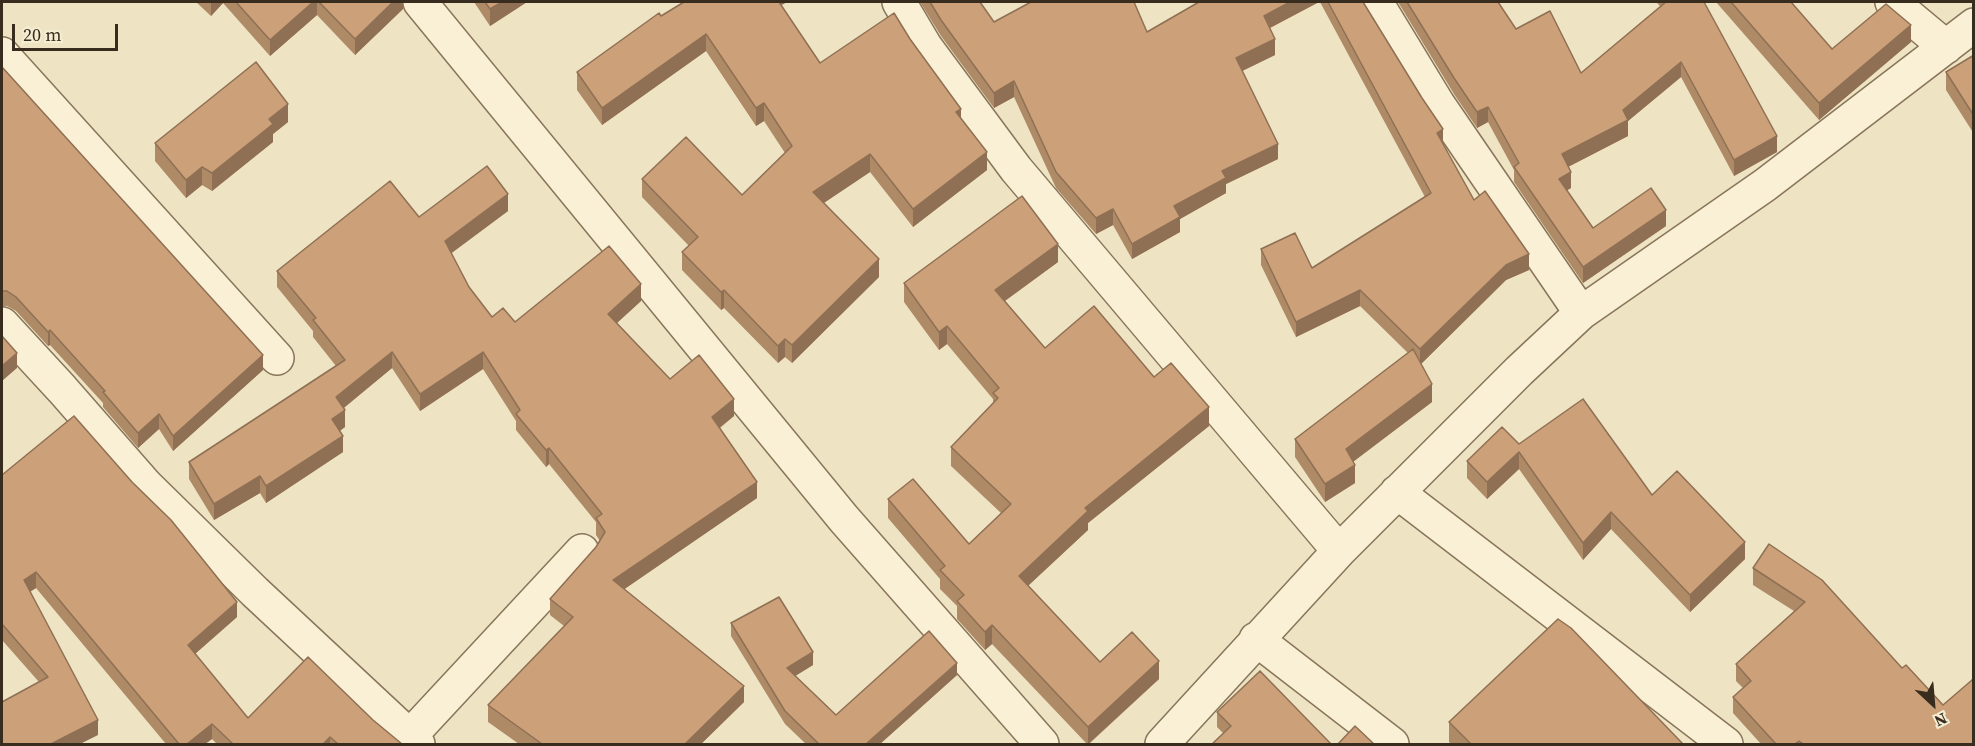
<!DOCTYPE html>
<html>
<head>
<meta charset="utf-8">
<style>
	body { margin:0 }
	#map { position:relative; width:1975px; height:746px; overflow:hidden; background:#eee3c2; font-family:"Source Serif 4",serif }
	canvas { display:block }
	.frame { position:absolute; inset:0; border:3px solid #382c1e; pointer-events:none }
	.north { position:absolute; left:1903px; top:674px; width:60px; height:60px; -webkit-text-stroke:4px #f5edd2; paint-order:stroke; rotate:154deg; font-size:16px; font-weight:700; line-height:24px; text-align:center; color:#382c1e }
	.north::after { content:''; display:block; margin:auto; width:21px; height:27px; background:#382c1e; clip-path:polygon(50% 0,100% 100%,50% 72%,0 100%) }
	.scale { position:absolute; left:12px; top:24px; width:106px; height:27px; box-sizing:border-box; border:3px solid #382c1e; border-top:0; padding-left:8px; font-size:18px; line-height:21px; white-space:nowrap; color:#382c1e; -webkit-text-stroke:4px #f5edd2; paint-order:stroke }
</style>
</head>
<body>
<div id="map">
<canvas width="1975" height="746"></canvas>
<div class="frame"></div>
<div class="north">N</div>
<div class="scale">20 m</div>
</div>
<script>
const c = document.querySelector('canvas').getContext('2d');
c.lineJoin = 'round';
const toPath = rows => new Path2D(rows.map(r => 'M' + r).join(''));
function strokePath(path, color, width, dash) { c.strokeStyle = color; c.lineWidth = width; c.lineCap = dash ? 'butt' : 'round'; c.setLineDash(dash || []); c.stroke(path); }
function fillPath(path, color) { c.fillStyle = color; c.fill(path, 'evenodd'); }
const minor = toPath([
	[420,2,844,519,1042,744],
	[899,2,925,46,1016,169,1339,551],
	[1376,2,1438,104,1581,313],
	[1892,2,1946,47],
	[2,54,277,358],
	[2,324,62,389,146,485,255,592,418,744],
	[1397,492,1726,744],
	[1256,639,1392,744],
	[410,736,582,551],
	[1162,744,1339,551,1519,371,1581,313,1765,185,1974,25]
]);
const wall = toPath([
	[196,2,403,2,403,9,355,55,317,15,270,56,223,3,211,16],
	[474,2,527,2,490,26],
	[787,2,781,5,820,63,910,39,961,119,987,170,913,227,870,172,824,203,879,277,792,363,785,357,778,363,724,308,721,310,682,270,682,252,689,246,642,197,642,179,742,195,785,153,764,121,756,126,706,51,602,125,577,90,577,72],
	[920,2,980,2,994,22,1147,32,1198,2,1319,2,1270,28,1275,55,1242,71,1278,159,1226,184,1226,193,1180,219,1180,232,1132,259,1113,225,1096,234,1056,188,1014,97,994,108,941,36],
	[1320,2,1363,2,1474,200,1529,270,1506,280,1421,364,1432,402,1353,462,1355,483,1325,502,1295,457,1295,439,1408,353,1360,306,1296,337,1261,265,1261,249,1312,268,1425,197],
	[1398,2,1498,2,1516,29,1581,73,1660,6,1656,2,1704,2,1777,152,1734,176,1681,77,1628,121,1628,136,1568,167,1571,188,1567,190,1593,228,1666,226,1583,283,1514,182,1514,170,1488,122,1477,128,1454,94],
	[1716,2,1791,2,1832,49,1911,42,1819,120],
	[1974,55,1974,134,1946,90,1946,72],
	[2,67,263,370,173,451,159,429,138,448,103,407,103,403,50,345,48,346,16,311,7,306,2,306],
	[288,122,273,134,273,142,212,191,202,185,186,198,155,161,155,143],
	[508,211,451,253,469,287,492,317,515,322,641,301,617,323,670,379,734,416,720,428,757,498,624,589,744,702,701,744,519,744,488,722,488,705,564,626,550,615,550,599,596,547,600,541,596,535,596,522,549,464,546,467,516,430,516,421,483,369,420,411,392,368,344,408,345,427,340,431,343,452,266,503,260,493,214,520,189,479,189,462,336,366,313,337,313,331,277,287,277,271,419,217],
	[1058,262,1005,301,1045,348,1154,377,1209,426,1088,523,1088,530,1028,586,1100,662,1159,679,1089,744,1087,744,992,644,985,650,957,619,957,606,940,589,940,579,888,518,888,499,969,544,1001,513,951,466,951,447,993,403,993,399,947,344,939,350,904,302,904,283],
	[1519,444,1652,495,1745,559,1690,612,1611,529,1583,560,1519,469,1487,499,1467,478,1467,461],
	[2,475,237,617,195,654,248,718,373,720,402,744,217,744,212,739,205,744,166,744,36,588,30,592,98,735,39,682,2,640],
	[1769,544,1902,668,1974,744,1761,744,1733,713,1733,697,1743,688,1736,681,1736,664,1794,611,1753,585,1753,568],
	[731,623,813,665,795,676,836,715,957,675,880,744,806,744,785,724,731,636],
	[1217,712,1331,744,1223,733,1217,727],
	[1449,722,1683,744,1451,744,1449,742]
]);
const shadedWall = toPath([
	[211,2,223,2,223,3,211,16],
	[313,2,317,2,317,15,270,56,270,40],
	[393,2,403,2,403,9,355,55,355,39],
	[502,2,527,2,490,26,490,9],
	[773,2,787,2,773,10],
	[1290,2,1319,2,1264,31,1264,16],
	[1911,25,1911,42,1819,120,1819,103],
	[706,34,706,51,602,125,602,108],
	[1275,39,1275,55,1236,74,1236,58],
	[1681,62,1681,77,1628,121,1628,136,1562,170,1562,154,1623,110],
	[1014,81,1014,97,994,108,994,93],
	[764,103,764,121,756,126,756,108],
	[288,104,288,122,273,134,273,142,212,191,212,173,269,119],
	[1488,107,1488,122,1477,128,1477,112],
	[961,109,961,127,956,112],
	[1443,129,1443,145,1437,133],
	[1777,136,1777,152,1734,176,1734,160],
	[1278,144,1278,159,1226,184,1226,193,1180,219,1180,232,1132,259,1132,244,1174,206,1222,171],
	[987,152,987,170,913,227,913,209],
	[870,154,870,172,813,210,813,192],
	[202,167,202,185,186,198,186,180],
	[1571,172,1571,188,1559,195,1559,179],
	[508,194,508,211,445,258,445,241],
	[1113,209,1113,225,1096,234,1096,218],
	[1666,210,1666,226,1583,283,1583,267],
	[1058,244,1058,262,995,308,995,290],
	[1529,254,1529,270,1506,280,1420,365,1420,349,1506,265],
	[879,259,879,277,792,363,792,345],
	[641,284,641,301,608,331,608,314],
	[724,290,724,308,721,310,721,292],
	[1360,290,1360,306,1296,337,1296,322],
	[947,326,947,344,939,350,939,332],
	[50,330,50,345,48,346,48,332],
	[785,339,785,357,778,363,778,346],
	[392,352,392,368,336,414,336,397],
	[483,352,483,369,420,411,420,394],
	[17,353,17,368,2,381,2,366],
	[263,355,263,370,173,451,173,436],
	[1432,384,1432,402,1346,467,1346,449],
	[734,399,734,416,712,433,712,417],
	[1209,407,1209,426,1088,523,1088,530,1019,594,1019,576,1085,508],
	[345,410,345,427,332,436,332,419],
	[159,414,159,429,138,448,138,433],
	[343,436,343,452,266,503,266,486],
	[549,448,549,464,546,467,546,450],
	[1519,452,1519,469,1487,499,1487,482],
	[1355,465,1355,483,1325,502,1325,484],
	[260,476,260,493,214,520,214,504],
	[757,482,757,498,613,597,613,580],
	[1611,512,1611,529,1583,560,1583,543],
	[1745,542,1745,559,1690,612,1690,595],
	[36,572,36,588,24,595,24,580],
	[237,602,237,617,188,660,188,645],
	[992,625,992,644,985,650,985,632],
	[813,652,813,665,787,681,787,668],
	[1159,661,1159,679,1088,744,1088,727],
	[957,663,957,675,880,744,866,744],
	[744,686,744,702,701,744,685,744],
	[98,720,98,735,80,744,51,744],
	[212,724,212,739,205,744,187,744],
	[330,737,330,744,323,744]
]);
const building = toPath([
	[236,2,313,2,270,40,236,2],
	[319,2,393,2,355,39,319,2],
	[485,2,502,2,490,9,485,2],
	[684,2,779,2,820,63,894,13,910,39,961,109,956,112,987,152,913,209,870,154,813,192,879,259,792,345,785,339,778,346,724,290,721,292,682,252,698,237,642,179,686,137,742,195,792,146,764,103,756,108,706,34,602,108,577,72,659,13,661,16,684,2],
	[930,2,980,2,994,22,1031,2,1134,2,1147,32,1199,2,1290,2,1264,16,1275,39,1236,58,1278,144,1222,171,1226,178,1174,206,1180,217,1132,244,1113,209,1096,218,1056,172,1014,81,994,93,941,20,930,2],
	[1328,2,1363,2,1422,98,1443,129,1437,133,1474,200,1485,191,1529,254,1506,265,1420,349,1360,290,1296,322,1261,249,1295,233,1312,268,1431,193,1328,2],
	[1407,2,1498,2,1516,29,1550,11,1581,73,1666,2,1704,2,1777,136,1734,160,1681,62,1623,110,1628,120,1562,154,1571,172,1559,179,1593,228,1651,188,1666,210,1583,267,1514,167,1519,163,1488,107,1477,112,1454,78,1407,2],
	[1731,2,1791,2,1832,49,1886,4,1911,25,1819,103,1731,2],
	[1974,55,1974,116,1946,72,1974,55],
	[256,62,288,104,269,119,273,124,212,173,202,167,186,180,155,143,256,62],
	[2,67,263,355,173,436,159,414,138,433,103,392,105,391,50,330,48,332,16,297,7,291,2,291,2,67],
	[487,166,508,194,445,241,469,287,492,317,503,308,515,322,609,246,641,284,608,314,670,379,699,355,734,399,712,417,757,482,613,580,744,686,685,744,542,744,488,705,573,617,550,599,596,547,605,532,596,518,602,514,549,448,546,450,516,414,520,410,483,352,420,394,392,352,336,397,345,410,332,419,343,436,266,486,260,476,214,504,189,462,345,360,313,320,316,318,277,271,390,181,419,217,487,166],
	[1022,196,1058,244,995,290,1045,348,1094,306,1154,377,1171,363,1209,407,1085,508,1088,511,1019,576,1100,662,1132,632,1159,661,1088,727,992,625,985,632,957,601,964,595,940,570,945,566,888,499,913,479,969,544,1011,504,951,447,998,398,993,393,999,388,947,326,939,332,904,283,1022,196],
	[2,336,17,353,2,366,2,336],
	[1413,349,1432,384,1346,449,1355,465,1325,484,1295,439,1413,349],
	[1583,399,1652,495,1677,471,1745,542,1690,595,1611,512,1583,543,1519,452,1487,482,1467,461,1502,427,1519,444,1583,399],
	[74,416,132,482,171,520,237,602,188,645,248,718,308,657,373,720,402,744,338,744,330,737,323,744,233,744,212,724,187,744,179,744,36,572,24,580,98,720,51,744,2,744,2,702,48,677,2,624,2,475,74,416],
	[1769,544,1822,580,1902,668,1906,665,1943,705,1972,680,1974,677,1974,744,1803,744,1799,741,1795,744,1776,744,1733,697,1751,681,1736,664,1805,602,1753,568,1769,544],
	[779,597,813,652,787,668,836,715,929,631,957,663,866,744,819,744,785,711,731,623,779,597],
	[1558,619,1571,628,1683,744,1471,744,1449,722,1558,619],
	[1260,671,1331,744,1212,744,1231,726,1217,712,1260,671],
	[1355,726,1374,744,1338,744,1355,726]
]);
strokePath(minor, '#88755a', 36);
strokePath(minor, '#f9f0d6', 33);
fillPath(wall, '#af8a67');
fillPath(shadedWall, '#8f7054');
fillPath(building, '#cca078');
strokePath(building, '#8f7054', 1.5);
</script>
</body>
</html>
